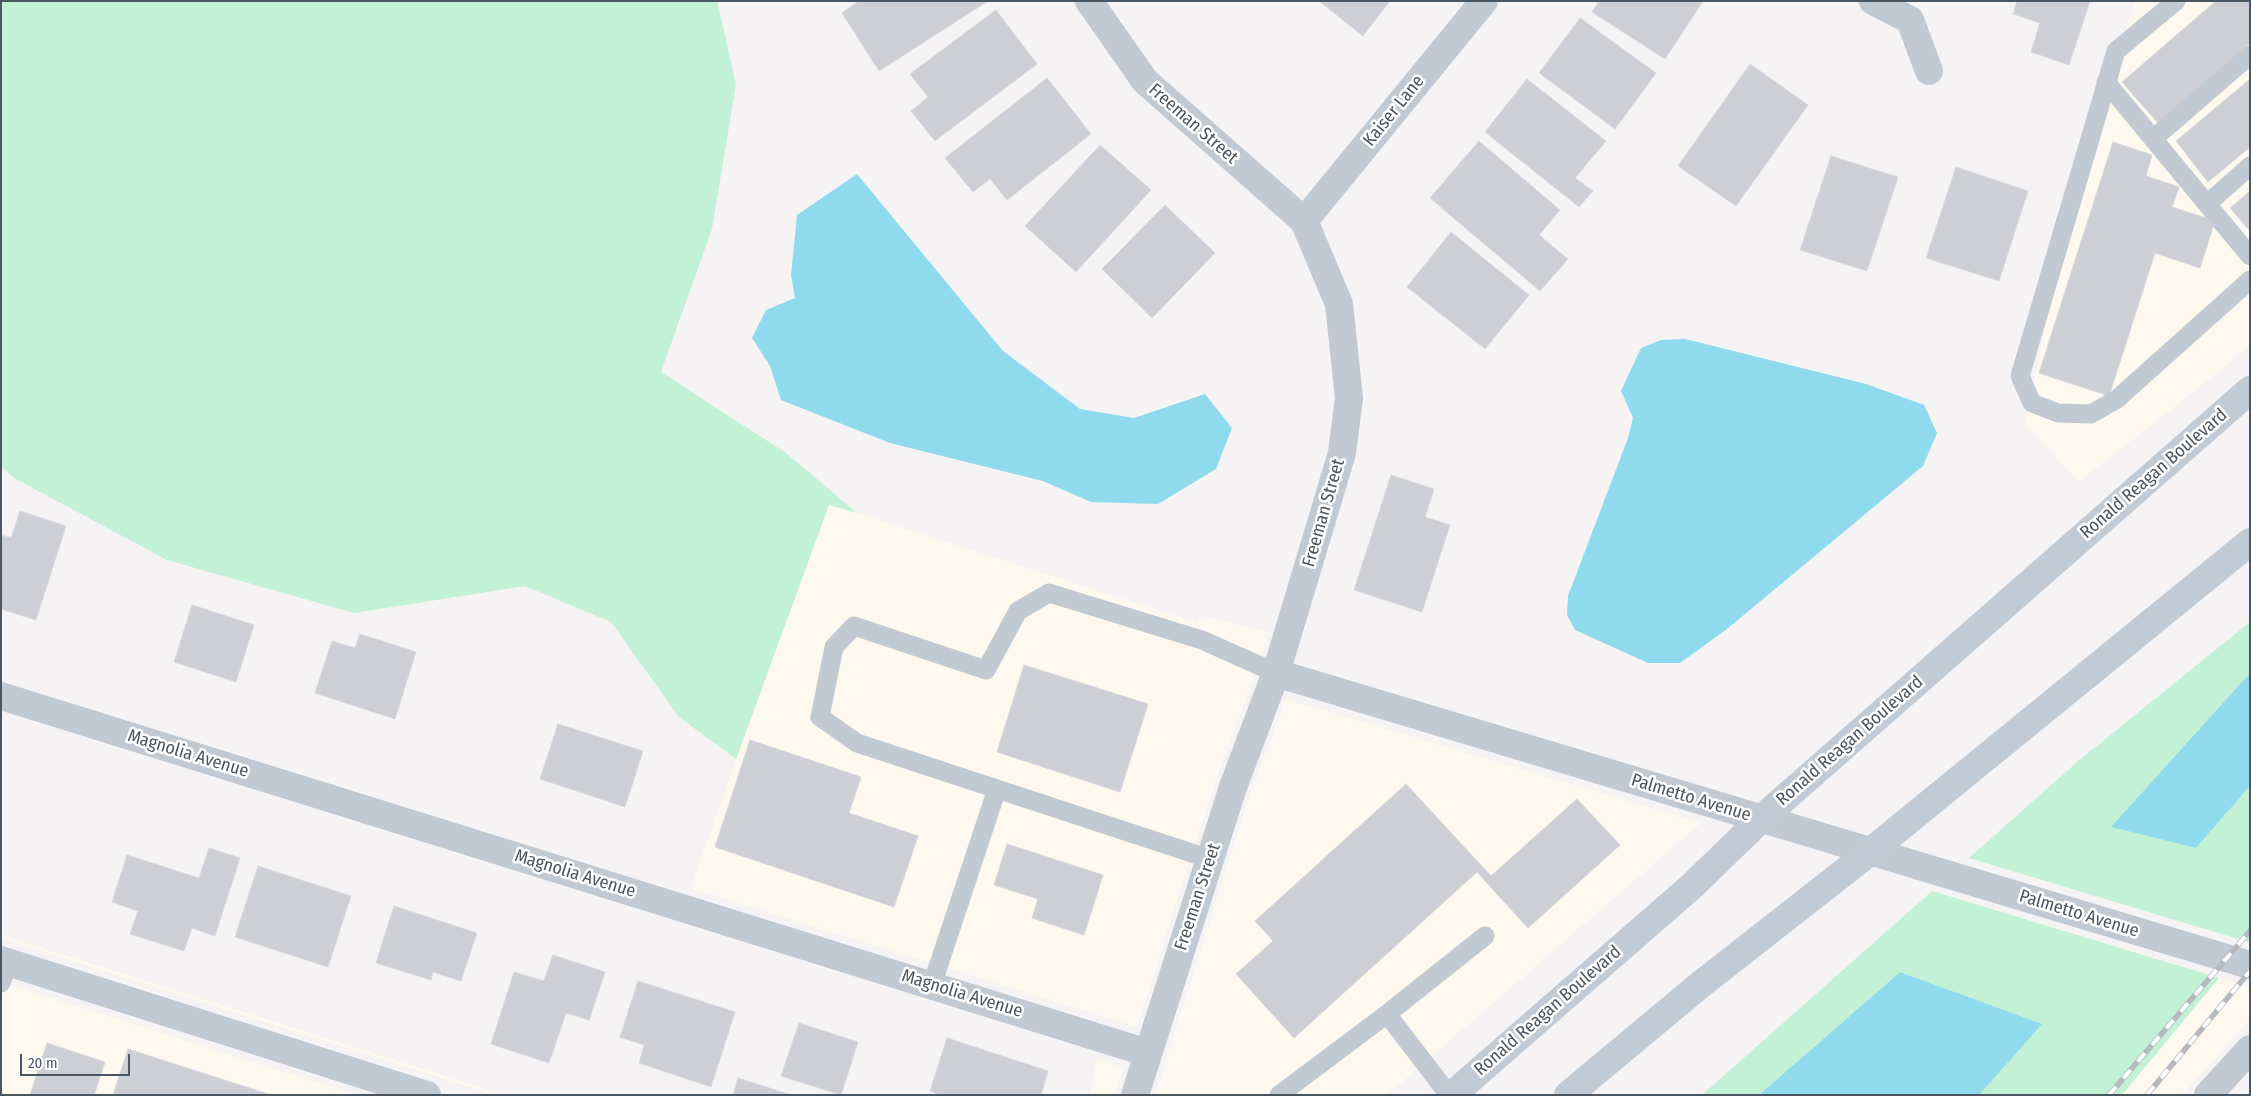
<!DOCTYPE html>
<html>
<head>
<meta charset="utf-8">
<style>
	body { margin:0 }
	#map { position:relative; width:2251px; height:1096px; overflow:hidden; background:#f5f3f3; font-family:"Fira Sans Condensed",sans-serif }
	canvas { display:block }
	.frame { position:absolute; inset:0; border:2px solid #4a5661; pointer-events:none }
	.scale { position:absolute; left:20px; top:1054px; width:110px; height:22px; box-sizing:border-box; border:2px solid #4a5661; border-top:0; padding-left:6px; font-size:15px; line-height:18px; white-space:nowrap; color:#4a5661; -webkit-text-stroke:4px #fff; paint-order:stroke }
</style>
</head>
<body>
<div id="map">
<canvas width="2251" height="1096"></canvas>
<div class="frame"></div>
<div class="scale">20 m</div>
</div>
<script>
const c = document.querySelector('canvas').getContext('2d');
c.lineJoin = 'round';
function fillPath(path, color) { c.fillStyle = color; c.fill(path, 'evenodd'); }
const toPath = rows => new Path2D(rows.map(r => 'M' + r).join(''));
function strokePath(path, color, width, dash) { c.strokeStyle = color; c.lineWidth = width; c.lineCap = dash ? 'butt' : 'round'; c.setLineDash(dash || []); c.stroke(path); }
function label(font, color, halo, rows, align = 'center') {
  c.font = font + ' "Fira Sans Condensed",sans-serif'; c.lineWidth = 5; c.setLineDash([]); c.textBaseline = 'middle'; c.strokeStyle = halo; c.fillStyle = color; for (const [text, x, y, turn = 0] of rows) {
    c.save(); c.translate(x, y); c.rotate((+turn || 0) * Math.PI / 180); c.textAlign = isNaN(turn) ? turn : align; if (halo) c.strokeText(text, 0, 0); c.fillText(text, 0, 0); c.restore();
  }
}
const commercial = toPath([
	[2135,1,2250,1,2250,344,2221,370,2079,482,2025,424,2073,192],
	[829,504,1198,623,1200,616,1269,632,1258,667,1215,782,1137,1027,690,888],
	[1286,699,1701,823,1387,1095,1155,1095,1250,794],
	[1,935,504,1095,496,1095,1,938],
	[2219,978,2250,987,2250,1020,2182,1095,2122,1095],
	[1,982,356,1095,1,1095],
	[1096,1059,1124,1067,1115,1095,1090,1095]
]);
const green = toPath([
	[1,1,717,1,736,84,712,229,661,372,786,453,857,513,829,505,736,759,679,717,611,622,525,586,354,613,167,560,14,478,1,466],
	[2250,622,2250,673,2112,827,2196,848,2250,786,2250,940,2248,942,1969,858,2077,762],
	[1932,891,2219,978,2122,1095,1979,1095,2041,1024,1900,972,1759,1095,1702,1095]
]);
const water = toPath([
	[857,174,1003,351,1080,409,1134,418,1205,394,1232,428,1216,469,1158,504,1091,502,1043,481,890,443,781,400,770,366,752,338,766,310,795,298,791,275,797,215],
	[1685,339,1866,384,1924,405,1937,433,1923,466,1727,629,1680,663,1648,663,1575,630,1567,615,1568,596,1628,438,1633,418,1621,391,1641,348,1661,340],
	[2250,673,2250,786,2196,848,2111,827],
	[1900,972,2042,1024,1979,1095,1759,1095]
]);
const building = toPath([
	[859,1,984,1,985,3,879,71,842,13,859,1],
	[1319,1,1390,1,1363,36,1319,1],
	[1599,1,1703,1,1665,59,1592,12,1599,1],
	[2017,1,2090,1,2069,65,2031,52,2040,23,2013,14,2017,1],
	[2216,1,2250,1,2250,43,2158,123,2122,82,2216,1],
	[996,10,1037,64,935,141,911,111,928,97,910,74,996,10],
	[1580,18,1656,73,1615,129,1539,73,1580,18],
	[1750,64,1808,105,1736,206,1678,166,1750,64],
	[1047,78,1091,134,1007,200,990,179,973,192,945,158,1047,78],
	[1527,79,1606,141,1575,178,1593,191,1579,207,1485,132,1527,79],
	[2250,79,2250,147,2208,182,2176,141,2250,79],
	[1479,141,1560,210,1539,235,1568,259,1540,291,1430,198,1479,141],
	[2113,142,2152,155,2146,176,2179,187,2172,207,2215,221,2200,268,2155,253,2109,396,2039,373,2113,142],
	[1100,145,1151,190,1076,272,1025,226,1100,145],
	[1831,156,1898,177,1867,271,1800,250,1831,156],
	[1956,167,2028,191,1999,281,1926,258,1956,167],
	[2250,191,2250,231,2230,208,2250,191],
	[1165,205,1215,253,1152,318,1102,269,1165,205],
	[1451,232,1529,295,1485,349,1407,287,1451,232],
	[1391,475,1434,489,1425,517,1450,525,1422,612,1354,590,1391,475],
	[20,511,66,526,36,620,1,609,1,535,11,538,20,511],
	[192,605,254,625,236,682,174,662,192,605],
	[360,634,416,652,395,719,315,693,332,641,355,648,360,634],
	[1024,665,1148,704,1120,792,997,752,1024,665],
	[558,724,643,751,625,807,540,779,558,724],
	[750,740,861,777,849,813,918,836,894,907,715,847,750,740],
	[1406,784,1491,876,1577,799,1620,845,1528,928,1477,872,1294,1038,1236,974,1273,941,1255,921,1406,784],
	[1007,844,1103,875,1084,935,1032,918,1038,899,994,885,1007,844],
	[209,848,240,858,215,936,192,928,184,951,130,934,138,911,112,902,127,855,199,878,209,848],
	[258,866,351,896,328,967,235,937,258,866],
	[394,906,477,933,461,981,433,972,431,980,376,963,394,906],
	[553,955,605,972,589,1020,566,1013,549,1063,491,1044,514,972,544,981,553,955],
	[638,981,735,1012,711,1087,639,1063,644,1045,620,1037,638,981],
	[799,1023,858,1042,841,1095,781,1076,799,1023],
	[947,1038,1048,1071,1041,1095,940,1095,930,1091,947,1038],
	[47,1043,105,1062,94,1095,30,1095,47,1043],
	[128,1049,271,1095,113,1095,128,1049],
	[738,1078,791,1095,733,1095,738,1078]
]);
const lane = toPath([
	[2176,1,2116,51,2020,376,2032,403,2058,413,2091,414,2117,399,2250,280],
	[2106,82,2250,256],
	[2153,139,2250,55],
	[2207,204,2250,166],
	[1210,859,857,743,820,717,834,647,854,626,986,670,1018,611,1049,593,1202,640,1276,673],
	[1,983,8,962],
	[932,985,997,789],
	[1387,1014,1485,936],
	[1279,1095,1387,1014,1449,1095]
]);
const street = toPath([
	[1089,1,1145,81,1304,221,1339,304,1349,398,1342,453,1276,673,1233,787,1135,1095],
	[1873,1,1910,20,1929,71],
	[1304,221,1484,1],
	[1276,673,2250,965],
	[1,696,1148,1053],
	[1,960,427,1095],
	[2208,1095,2250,1049]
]);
const secondary = toPath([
	[1452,1095,1693,885,1761,819,2250,390],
	[1568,1095,1700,985,1871,851,2250,542]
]);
const rail = toPath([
	[2109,1095,2250,931],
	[2147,1095,2250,971]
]);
const streetNames = [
	["Kaiser Lane",1394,111,-51],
	["Freeman Street",1193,124,41],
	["Ronald Reagan Boulevard",2154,474,-41],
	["Freeman Street",1324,513,-74],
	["Ronald Reagan Boulevard",1850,741,-41],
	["Magnolia Avenue",188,754,17],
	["Palmetto Avenue",1691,798,17],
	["Magnolia Avenue",575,874,17],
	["Freeman Street",1198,897,-72],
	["Palmetto Avenue",2079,914,17],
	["Magnolia Avenue",962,994,17],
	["Ronald Reagan Boulevard",1548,1011,-41]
];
fillPath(commercial, '#fdf9ef');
fillPath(green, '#c3f1d5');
fillPath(water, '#90daee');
fillPath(building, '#cdcfd5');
strokePath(building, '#d7d9de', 1);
strokePath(lane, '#c1cad2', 19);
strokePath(street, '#c1cad2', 28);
strokePath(secondary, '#c1cbd6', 28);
strokePath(rail, '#b5b8bd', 5.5);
strokePath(rail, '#fff', 4, [11]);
label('18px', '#4a5661', '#fff', streetNames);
</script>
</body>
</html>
